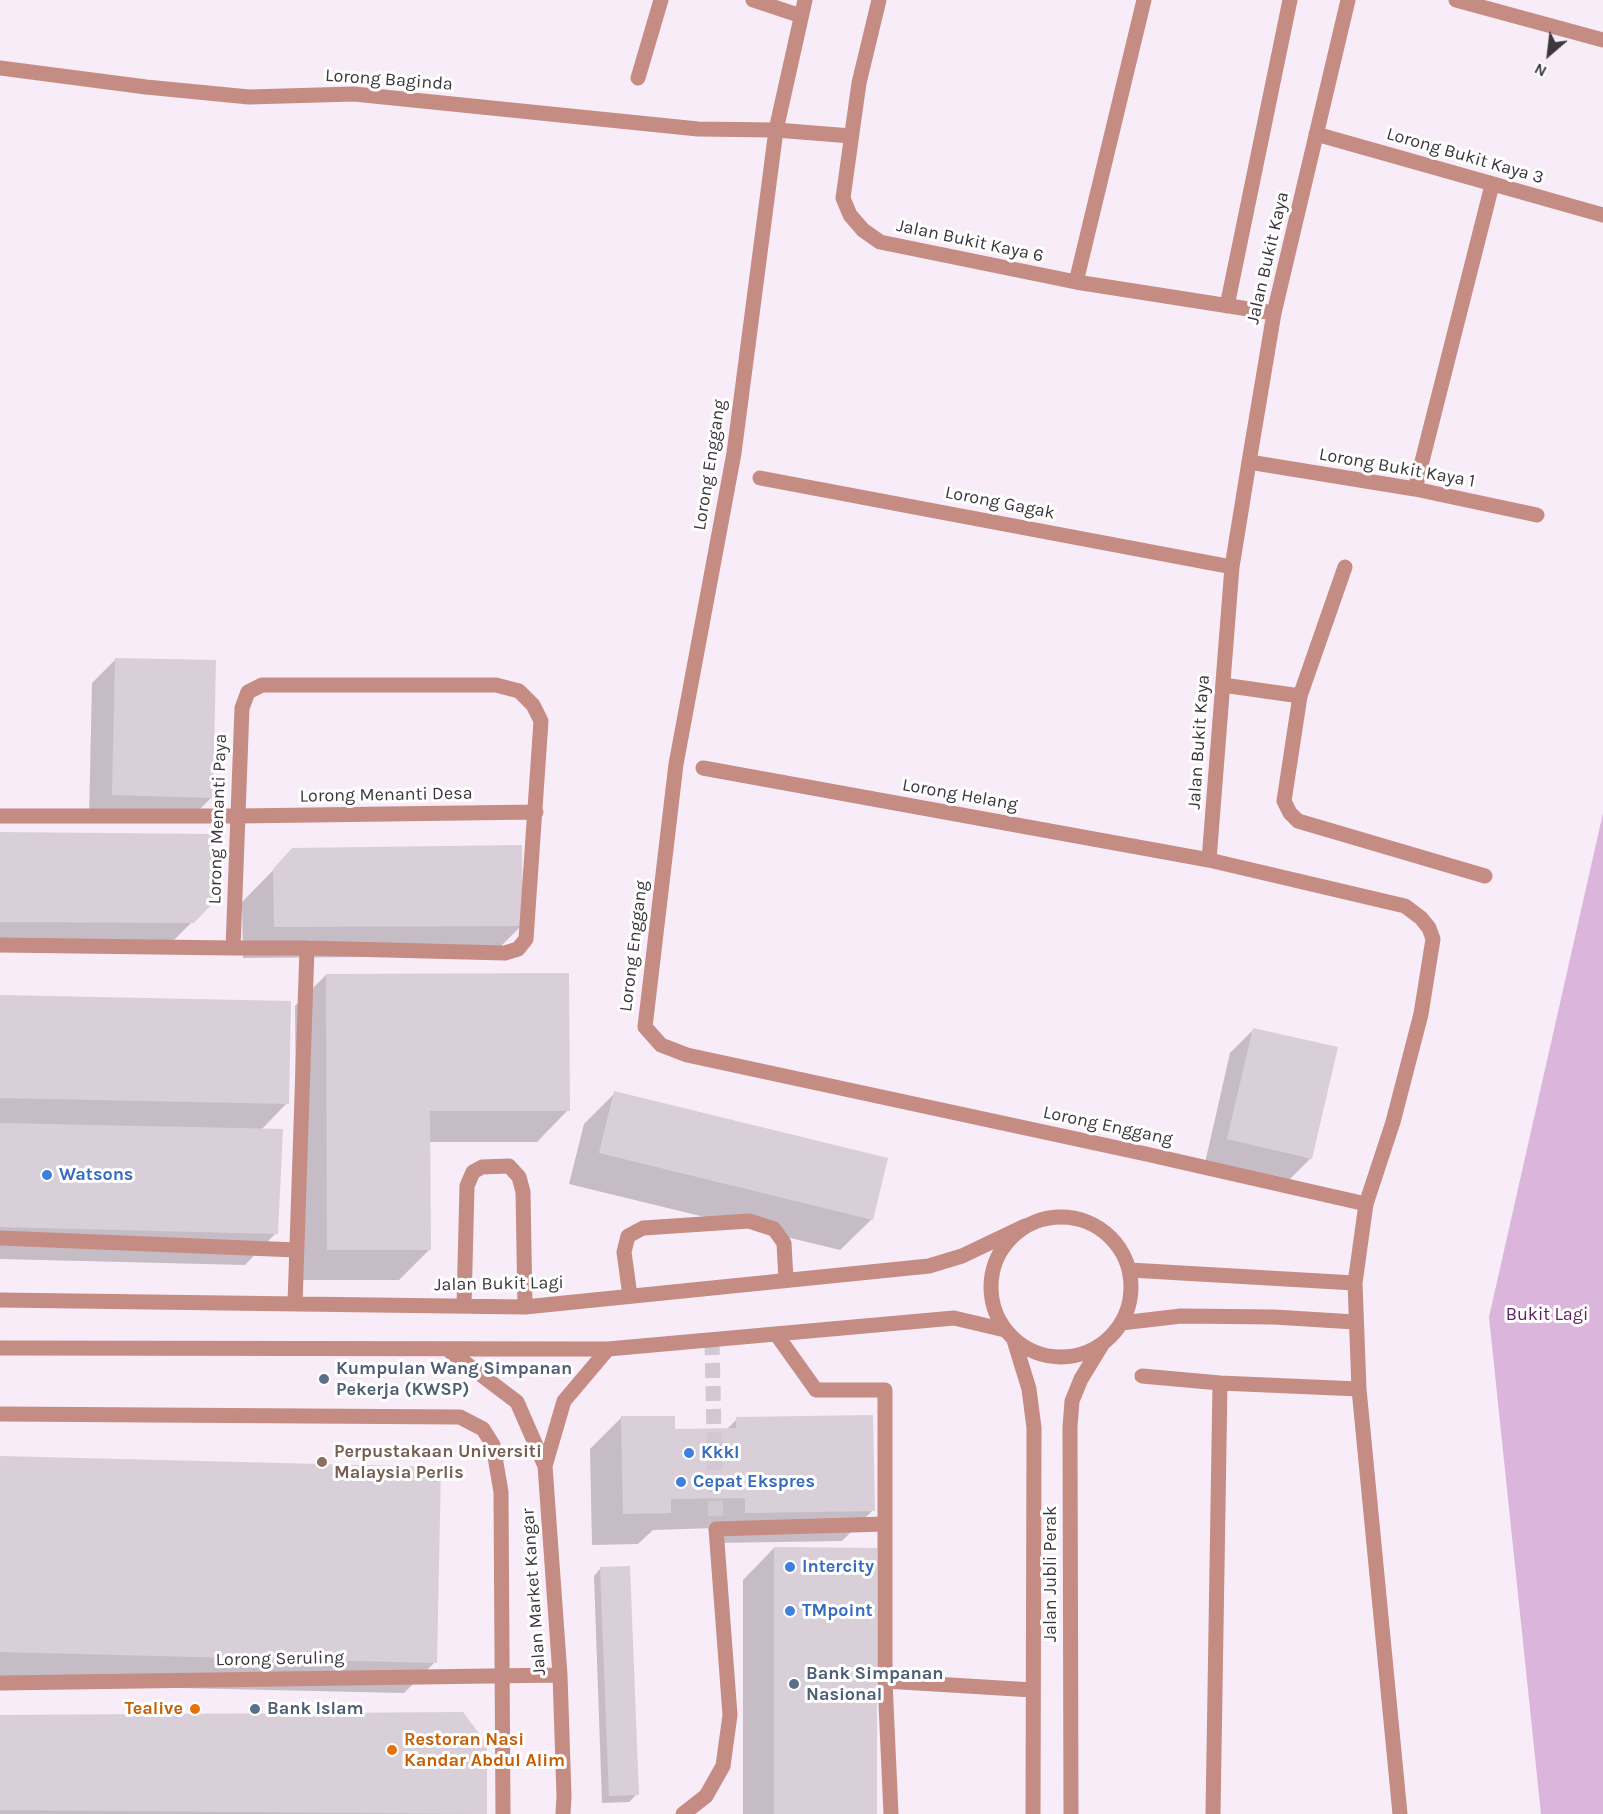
<!DOCTYPE html>
<html>
<head>
<meta charset="utf-8">
<style>
	body { margin:0 }
	#map { position:relative; width:1603px; height:1814px; overflow:hidden; background:#f7ecf7; font-family:Karla,sans-serif }
	canvas { display:block }
	.north { position:absolute; left:1519px; top:24px; width:60px; height:60px; -webkit-text-stroke:4px #fff; paint-order:stroke; rotate:208deg; font-size:16px; font-weight:700; line-height:24px; text-align:center; color:#3b373c }
	.north::after { content:''; display:block; margin:auto; width:21px; height:27px; background:#3b373c; clip-path:polygon(50% 0,100% 100%,50% 72%,0 100%) }
</style>
</head>
<body>
<div id="map">
<canvas width="1603" height="1814"></canvas>
<div class="north">N</div>
</div>
<script>
const c = document.querySelector('canvas').getContext('2d');
c.lineJoin = 'round';
function fillPath(path, color) { c.fillStyle = color; c.fill(path, 'evenodd'); }
const toPath = rows => new Path2D(rows.map(r => 'M' + r).join(''));
function strokePath(path, color, width, dash) { c.strokeStyle = color; c.lineWidth = width; c.lineCap = dash ? 'butt' : 'round'; c.setLineDash(dash || []); c.stroke(path); }
function label(font, color, halo, rows, align = 'center') {
  c.font = font + ' Karla,sans-serif'; c.lineWidth = 6; c.setLineDash([]); c.textBaseline = 'middle'; c.strokeStyle = halo; c.fillStyle = color; for (const [text, x, y, turn = 0] of rows) {
    c.save(); c.translate(x, y); c.rotate((+turn || 0) * Math.PI / 180); c.textAlign = isNaN(turn) ? turn : align; if (halo) c.strokeText(text, 0, 0); c.fillText(text, 0, 0); c.restore();
  }
}
const green = toPath([
	[1603,813,1603,1814,1541,1814,1489,1317]
]);
const shadow = toPath([
	[115,660,212,797,188,821,89,818,92,683],
	[0,833,215,899,161,953,0,952],
	[293,850,522,925,491,956,243,958,242,902],
	[326,975,568,1110,537,1142,429,1142,430,1249,399,1280,297,1280,295,1006],
	[0,996,287,1103,261,1130,276,1233,245,1265,0,1259],
	[1254,1029,1311,1158,1287,1182,1205,1163,1230,1053],
	[615,1093,872,1219,840,1250,569,1184,584,1124],
	[621,1418,674,1430,726,1430,737,1419,873,1510,842,1541,715,1543,714,1528,653,1530,638,1544,592,1545,590,1449],
	[0,1458,435,1662,404,1693,0,1684],
	[774,1548,875,1814,743,1814,743,1580],
	[601,1568,637,1794,629,1802,602,1803,594,1576],
	[0,1716,485,1744,485,1814,0,1814]
]);
const building = toPath([
	[115,658,216,660,213,798,112,795],
	[0,832,214,834,216,900,194,923,0,922],
	[522,845,523,926,274,927,273,869,292,848],
	[569,973,570,1111,430,1111,431,1250,327,1250,326,974],
	[0,995,291,1001,289,1104,0,1098],
	[1253,1028,1338,1047,1312,1159,1227,1139],
	[614,1091,888,1158,873,1220,599,1153],
	[0,1123,283,1129,278,1234,0,1227],
	[873,1415,875,1511,745,1513,745,1498,671,1499,671,1513,623,1514,621,1416,675,1416,675,1429,736,1428,736,1417],
	[0,1456,441,1467,437,1663,0,1652],
	[774,1547,877,1548,877,1814,774,1814],
	[630,1566,639,1795,609,1796,600,1567],
	[463,1712,487,1744,487,1814,0,1810,0,1715]
]);
const minorTunnel = toPath([
	[712,1340,716,1529]
]);
const minor = toPath([
	[753,0,801,16],
	[805,0,776,130,734,453,676,764,645,1027,661,1045,687,1055,1146,1154,1366,1204],
	[879,0,859,83,843,198,850,215,863,230,880,242,1076,282,1274,313],
	[1456,0,1603,40],
	[0,68,146,87,249,97,354,94,698,129,776,130,851,136],
	[638,78,661,0],
	[1316,134,1603,215],
	[1076,282,1144,0],
	[1227,306,1290,0],
	[1249,462,1415,489,1537,515],
	[760,478,1232,567],
	[1415,489,1492,185],
	[1345,567,1300,696,1284,801,1290,813,1298,821,1485,876],
	[1223,685,1300,696],
	[703,768,1209,860,1405,906,1421,918,1429,928,1433,939,1421,1014,1393,1122,1366,1204,1355,1283,1359,1389,1400,1814],
	[0,816,238,816,536,812],
	[1209,860,1232,567,1249,462,1274,313,1348,0],
	[0,945,233,948,307,948,505,953,518,949,526,939,541,721,533,705,519,691,496,685,262,685,248,692,242,708,233,948],
	'991 1287a70 70 0 1 1 140 0a70 70 0 1 1-140 0Z',
	[0,1238,297,1250],
	[1130,1270,1355,1283],
	[630,1296,624,1252,628,1236,643,1228,749,1221,774,1229,784,1243,786,1280],
	[0,1300,525,1307,929,1266,962,1256,1025,1226],
	[295,1304,307,948],
	[464,1306,467,1186,473,1172,482,1167,509,1166,519,1177,523,1192,525,1307],
	[1121,1323,1181,1316,1274,1317,1355,1322],
	[776,1334,816,1390,885,1390,885,1681,891,1814],
	[1014,1340,1029,1389,1034,1428,1033,1814],
	[0,1348,608,1349,954,1318,1005,1330],
	[447,1349,517,1402,545,1466],
	[1142,1376,1220,1383,1359,1389],
	[0,1414,460,1417,483,1429,493,1445,501,1492,503,1814],
	[885,1681,1033,1690],
	[0,1683,560,1675],
	[563,1814,564,1796,560,1675,545,1466,564,1401,608,1349],
	[683,1814,706,1796,723,1766,730,1715,716,1529,885,1524],
	[1071,1814,1070,1427,1072,1401,1081,1379,1103,1343],
	[1213,1814,1220,1383]
]);
const markers = [
	[47,1175,6,"#3f7fe0"],
	[324,1379,6,"#5c6f8a"],
	[689,1453,6,"#3f7fe0"],
	[322,1462,6,"#8d6e63"],
	[681,1482,6,"#3f7fe0"],
	[790,1567,6,"#3f7fe0"],
	[790,1611,6,"#3f7fe0"],
	[794,1684,6,"#5c6f8a"],
	[195,1709,6,"#e8710a"],
	[255,1709,6,"#5c6f8a"],
	[392,1750,6,"#e8710a"]
];
const streetNames = [
	["Lorong Baginda",389,80,4],
	["Lorong Bukit Kaya 3",1465,156,16],
	["Jalan Bukit Kaya 6",970,241,12],
	["Jalan Bukit Kaya",1268,258,-77],
	["Lorong Enggang",710,465,-81],
	["Lorong Bukit Kaya 1",1397,468,10],
	["Lorong Gagak",1000,503,11],
	["Jalan Bukit Kaya",1199,742,-86],
	["Lorong Menanti Desa",386,795,-1],
	["Lorong Helang",960,795,10],
	["Lorong Menanti Paya",218,819,-88],
	["Lorong Enggang",634,946,-83],
	["Lorong Enggang",1108,1126,12],
	["Jalan Bukit Lagi",499,1284,-1],
	["Jalan Jubli Perak",1051,1574,-90],
	["Jalan Market Kangar",534,1592,-94],
	["Lorong Seruling",280,1659,-1]
];
const shopNames = [
	["Watsons",59,1175],
	["Kkkl",701,1453],
	["Cepat Ekspres",693,1482],
	["Intercity",802,1567],
	["TMpoint",802,1611]
];
const parkNames = [
	["Bukit Lagi",1547,1315]
];
const serviceNames = [
	["Kumpulan Wang Simpanan",336,1369],
	["Pekerja (KWSP)",336,1390],
	["Bank Simpanan",806,1674],
	["Nasional",806,1695],
	["Bank Islam",267,1709]
];
const educationNames = [
	["Perpustakaan Universiti",334,1452],
	["Malaysia Perlis",334,1473]
];
const foodNames = [
	["Tealive",183,1709],
	["Restoran Nasi",404,1740,"left"],
	["Kandar Abdul Alim",404,1761,"left"]
];
fillPath(green, '#dbb5dc');
fillPath(shadow, '#0003');
fillPath(building, '#d9cfd9');
strokePath(minorTunnel, '#d1c8d2', 15, [15, 8]);
strokePath(minor, '#c58c84', 15);
for (const [x, y, r, color] of markers) { const dot = new Path2D(); dot.arc(x, y, r, 0, 2 * Math.PI); c.fillStyle = color; c.fill(dot); strokePath(dot, '#fff', 2); }
label('18px', '#3b373c', '#fff', streetNames);
label('bold 18px', '#366cbe', '#fff', shopNames, 'left');
label('18px', '#602065', '#fff', parkNames);
label('bold 18px', '#4e5e75', '#fff', serviceNames, 'left');
label('bold 18px', '#785e54', '#fff', educationNames, 'left');
label('bold 18px', '#c56008', '#fff', foodNames, 'right');
</script>
</body>
</html>
